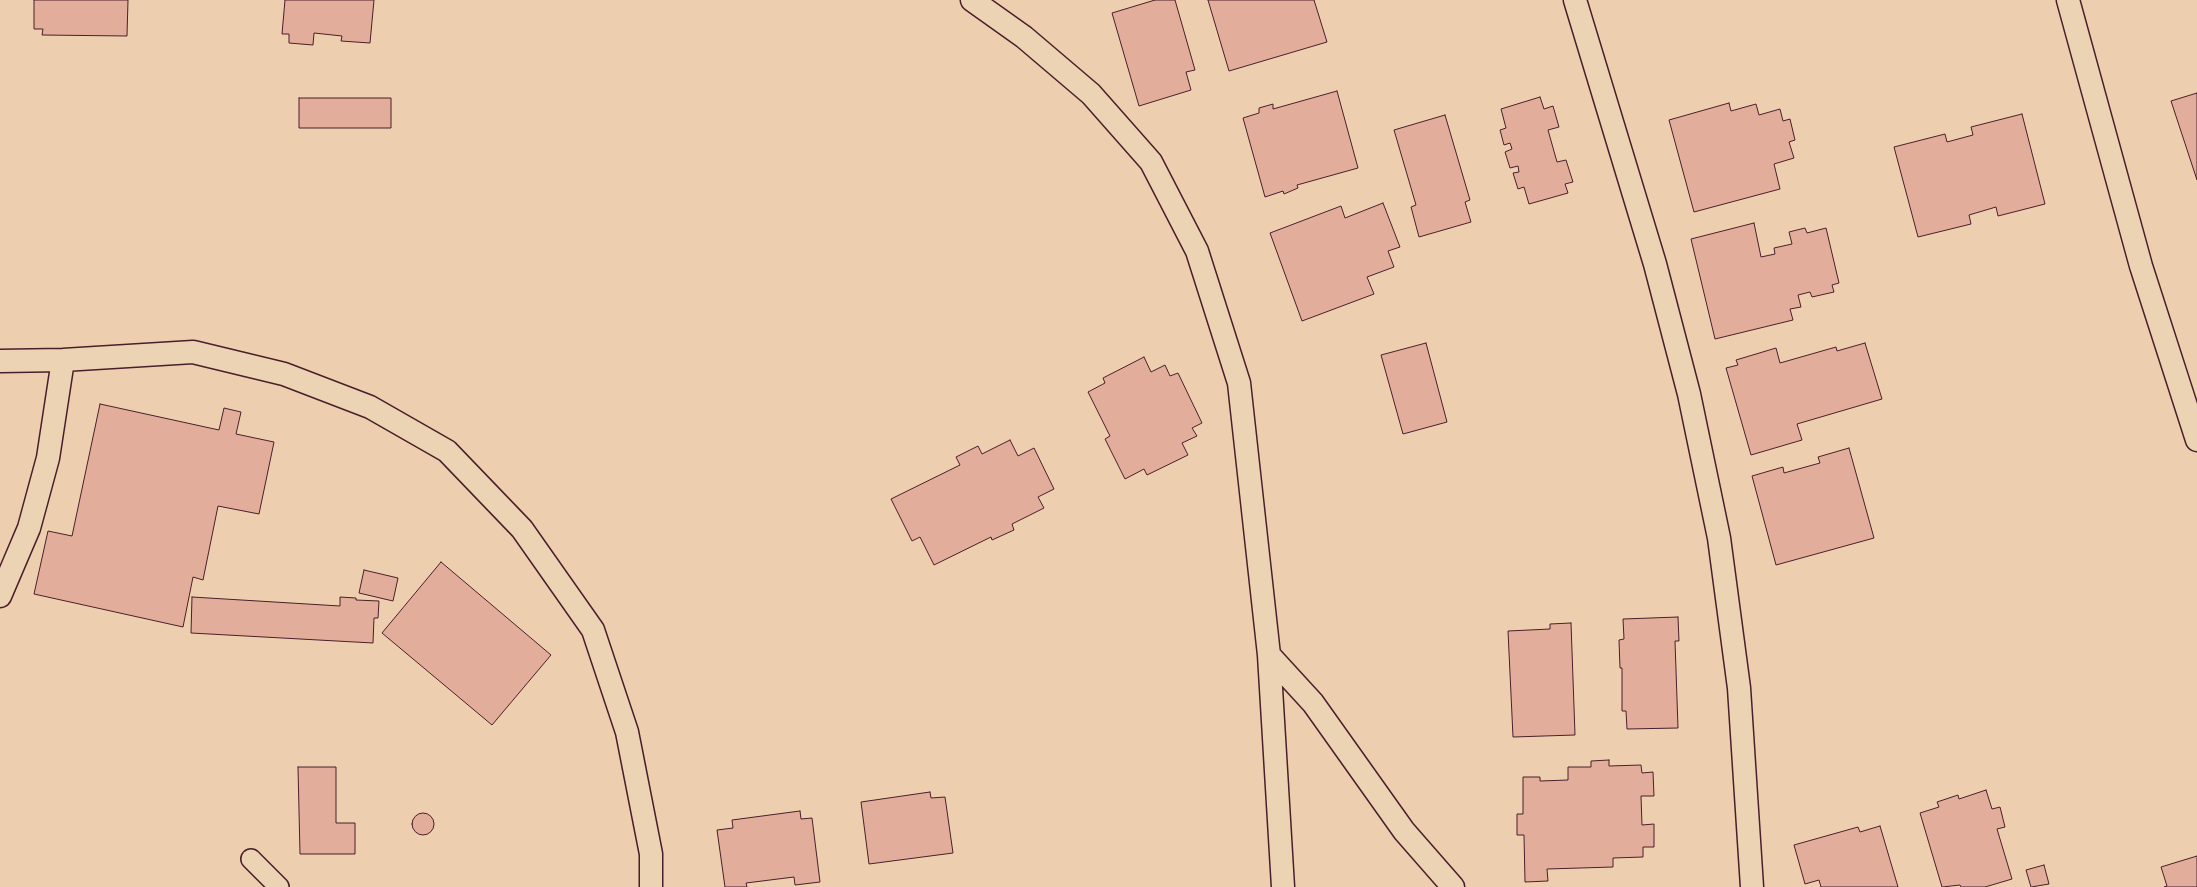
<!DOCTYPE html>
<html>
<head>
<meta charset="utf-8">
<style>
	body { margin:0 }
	canvas { display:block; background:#edcfb0 }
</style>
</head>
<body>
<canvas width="2197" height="887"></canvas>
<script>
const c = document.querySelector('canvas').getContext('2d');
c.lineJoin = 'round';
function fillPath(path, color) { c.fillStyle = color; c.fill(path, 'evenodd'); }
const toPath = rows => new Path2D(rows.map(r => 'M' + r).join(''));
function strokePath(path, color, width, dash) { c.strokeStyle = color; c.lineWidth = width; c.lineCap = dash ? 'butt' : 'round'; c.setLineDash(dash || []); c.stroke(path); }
const building = toPath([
	[34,0,128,0,127,36,42,35,43,29,34,29,34,0],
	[285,0,374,0,370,43,341,41,342,36,314,33,313,45,289,43,289,34,282,34,285,0],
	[1155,0,1175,0,1195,70,1186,72,1191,90,1139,106,1112,13,1155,0],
	[1208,0,1314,0,1327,42,1229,71,1208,0],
	[1337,91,1358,168,1297,185,1298,188,1284,194,1283,191,1265,197,1243,118,1259,113,1259,108,1273,104,1273,109,1337,91],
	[2197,93,2197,180,2171,101,2197,93],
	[1540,97,1544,109,1553,106,1559,127,1548,130,1557,162,1566,160,1573,182,1565,184,1568,193,1529,204,1524,187,1518,189,1513,173,1519,172,1518,166,1510,168,1505,152,1512,149,1510,143,1504,145,1500,130,1506,128,1501,109,1540,97],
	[299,98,391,98,391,128,299,128,299,98],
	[1729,103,1731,111,1756,104,1759,115,1780,109,1783,121,1790,119,1795,140,1789,142,1794,158,1774,164,1780,189,1694,212,1669,120,1729,103],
	[2022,114,2045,204,1998,216,1996,207,1969,215,1971,224,1918,237,1894,147,1945,134,1947,142,1973,135,1971,127,2022,114],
	[1445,115,1470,200,1465,202,1471,222,1419,237,1411,207,1416,205,1394,130,1445,115],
	[1383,203,1400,247,1388,251,1394,267,1367,277,1374,294,1302,321,1270,233,1341,206,1345,218,1383,203],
	[1754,223,1761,257,1775,254,1774,248,1792,244,1789,232,1805,228,1807,233,1826,228,1839,283,1832,285,1834,292,1812,297,1810,292,1798,295,1801,307,1790,309,1793,320,1715,339,1691,239,1754,223],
	[1426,343,1447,422,1403,434,1381,355,1426,343],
	[1865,343,1882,399,1797,424,1802,440,1751,455,1726,368,1738,365,1736,360,1776,348,1780,363,1836,347,1837,351,1865,343],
	[1144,357,1151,372,1165,365,1170,376,1178,373,1202,423,1192,428,1197,436,1182,443,1188,455,1147,475,1144,469,1125,479,1105,439,1110,436,1088,392,1105,383,1103,378,1144,357],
	[100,404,219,430,224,408,241,412,236,434,274,442,259,514,218,506,203,580,193,577,183,627,34,594,48,531,72,536,100,404],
	[1010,440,1018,456,1034,448,1054,489,1038,497,1044,508,1012,524,1014,530,992,540,991,537,934,565,920,537,912,541,891,499,960,465,956,457,978,446,982,454,1010,440],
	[1849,448,1874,538,1776,565,1752,476,1783,467,1784,473,1820,463,1818,457,1849,448],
	[441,562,551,655,492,725,382,633,441,562],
	[364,570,398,578,393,601,359,593,364,570],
	[192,597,340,606,340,597,356,598,356,600,379,601,378,618,374,618,373,643,191,633,192,597],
	[1678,617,1679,641,1675,641,1678,728,1627,729,1626,711,1622,711,1622,668,1620,668,1619,640,1624,639,1623,619,1678,617],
	[1571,623,1575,735,1513,737,1508,631,1550,629,1550,624,1571,623],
	[1609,760,1609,766,1641,765,1642,773,1653,772,1654,796,1641,796,1642,825,1654,824,1654,847,1643,847,1643,857,1613,858,1613,867,1547,869,1548,881,1525,882,1524,835,1517,835,1517,814,1523,814,1523,777,1540,777,1540,781,1568,780,1568,767,1591,767,1591,761,1609,760],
	[298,767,336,767,336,823,355,823,355,854,300,854,298,767],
	[1986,790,1992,809,2000,807,2005,827,1997,829,2012,879,1985,887,1961,887,1960,885,1942,887,1920,813,1939,807,1937,802,1958,795,1959,799,1986,790],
	[930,792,931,798,945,797,953,853,869,864,861,802,930,792],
	[800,811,801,819,812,818,820,882,795,885,794,877,746,883,747,887,725,887,717,830,733,828,732,820,800,811],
	'412 824a11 11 0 1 1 22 0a11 11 0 1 1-22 0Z',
	[1880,826,1898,887,1821,887,1819,880,1805,884,1794,845,1858,827,1860,832,1880,826],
	[2197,856,2197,887,2164,887,2167,886,2161,867,2197,856],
	[2044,865,2049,884,2031,887,2026,870,2044,865]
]);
const lane = toPath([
	[251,859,279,887]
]);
const street = toPath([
	[972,0,1024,37,1091,94,1151,162,1197,251,1239,383,1269,655,1283,887],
	[1575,0,1655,264,1689,394,1719,538,1739,688,1752,887],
	[0,361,63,360,193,352,284,374,370,407,447,451,522,529,593,630,627,732,651,854,651,887],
	[0,596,29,528,48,458,63,360],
	[1269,655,1313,703,1404,831,1453,887]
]);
const secondary = toPath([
	[2068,0,2141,266,2197,440]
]);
fillPath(building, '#e2ad9a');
strokePath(building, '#4a1f2b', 1);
strokePath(lane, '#4a1f2b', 22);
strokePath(street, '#4a1f2b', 25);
strokePath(secondary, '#4a1f2b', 25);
strokePath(lane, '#ebd3b3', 19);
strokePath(street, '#ebd3b3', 22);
strokePath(secondary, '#ebd3b3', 22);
</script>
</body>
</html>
